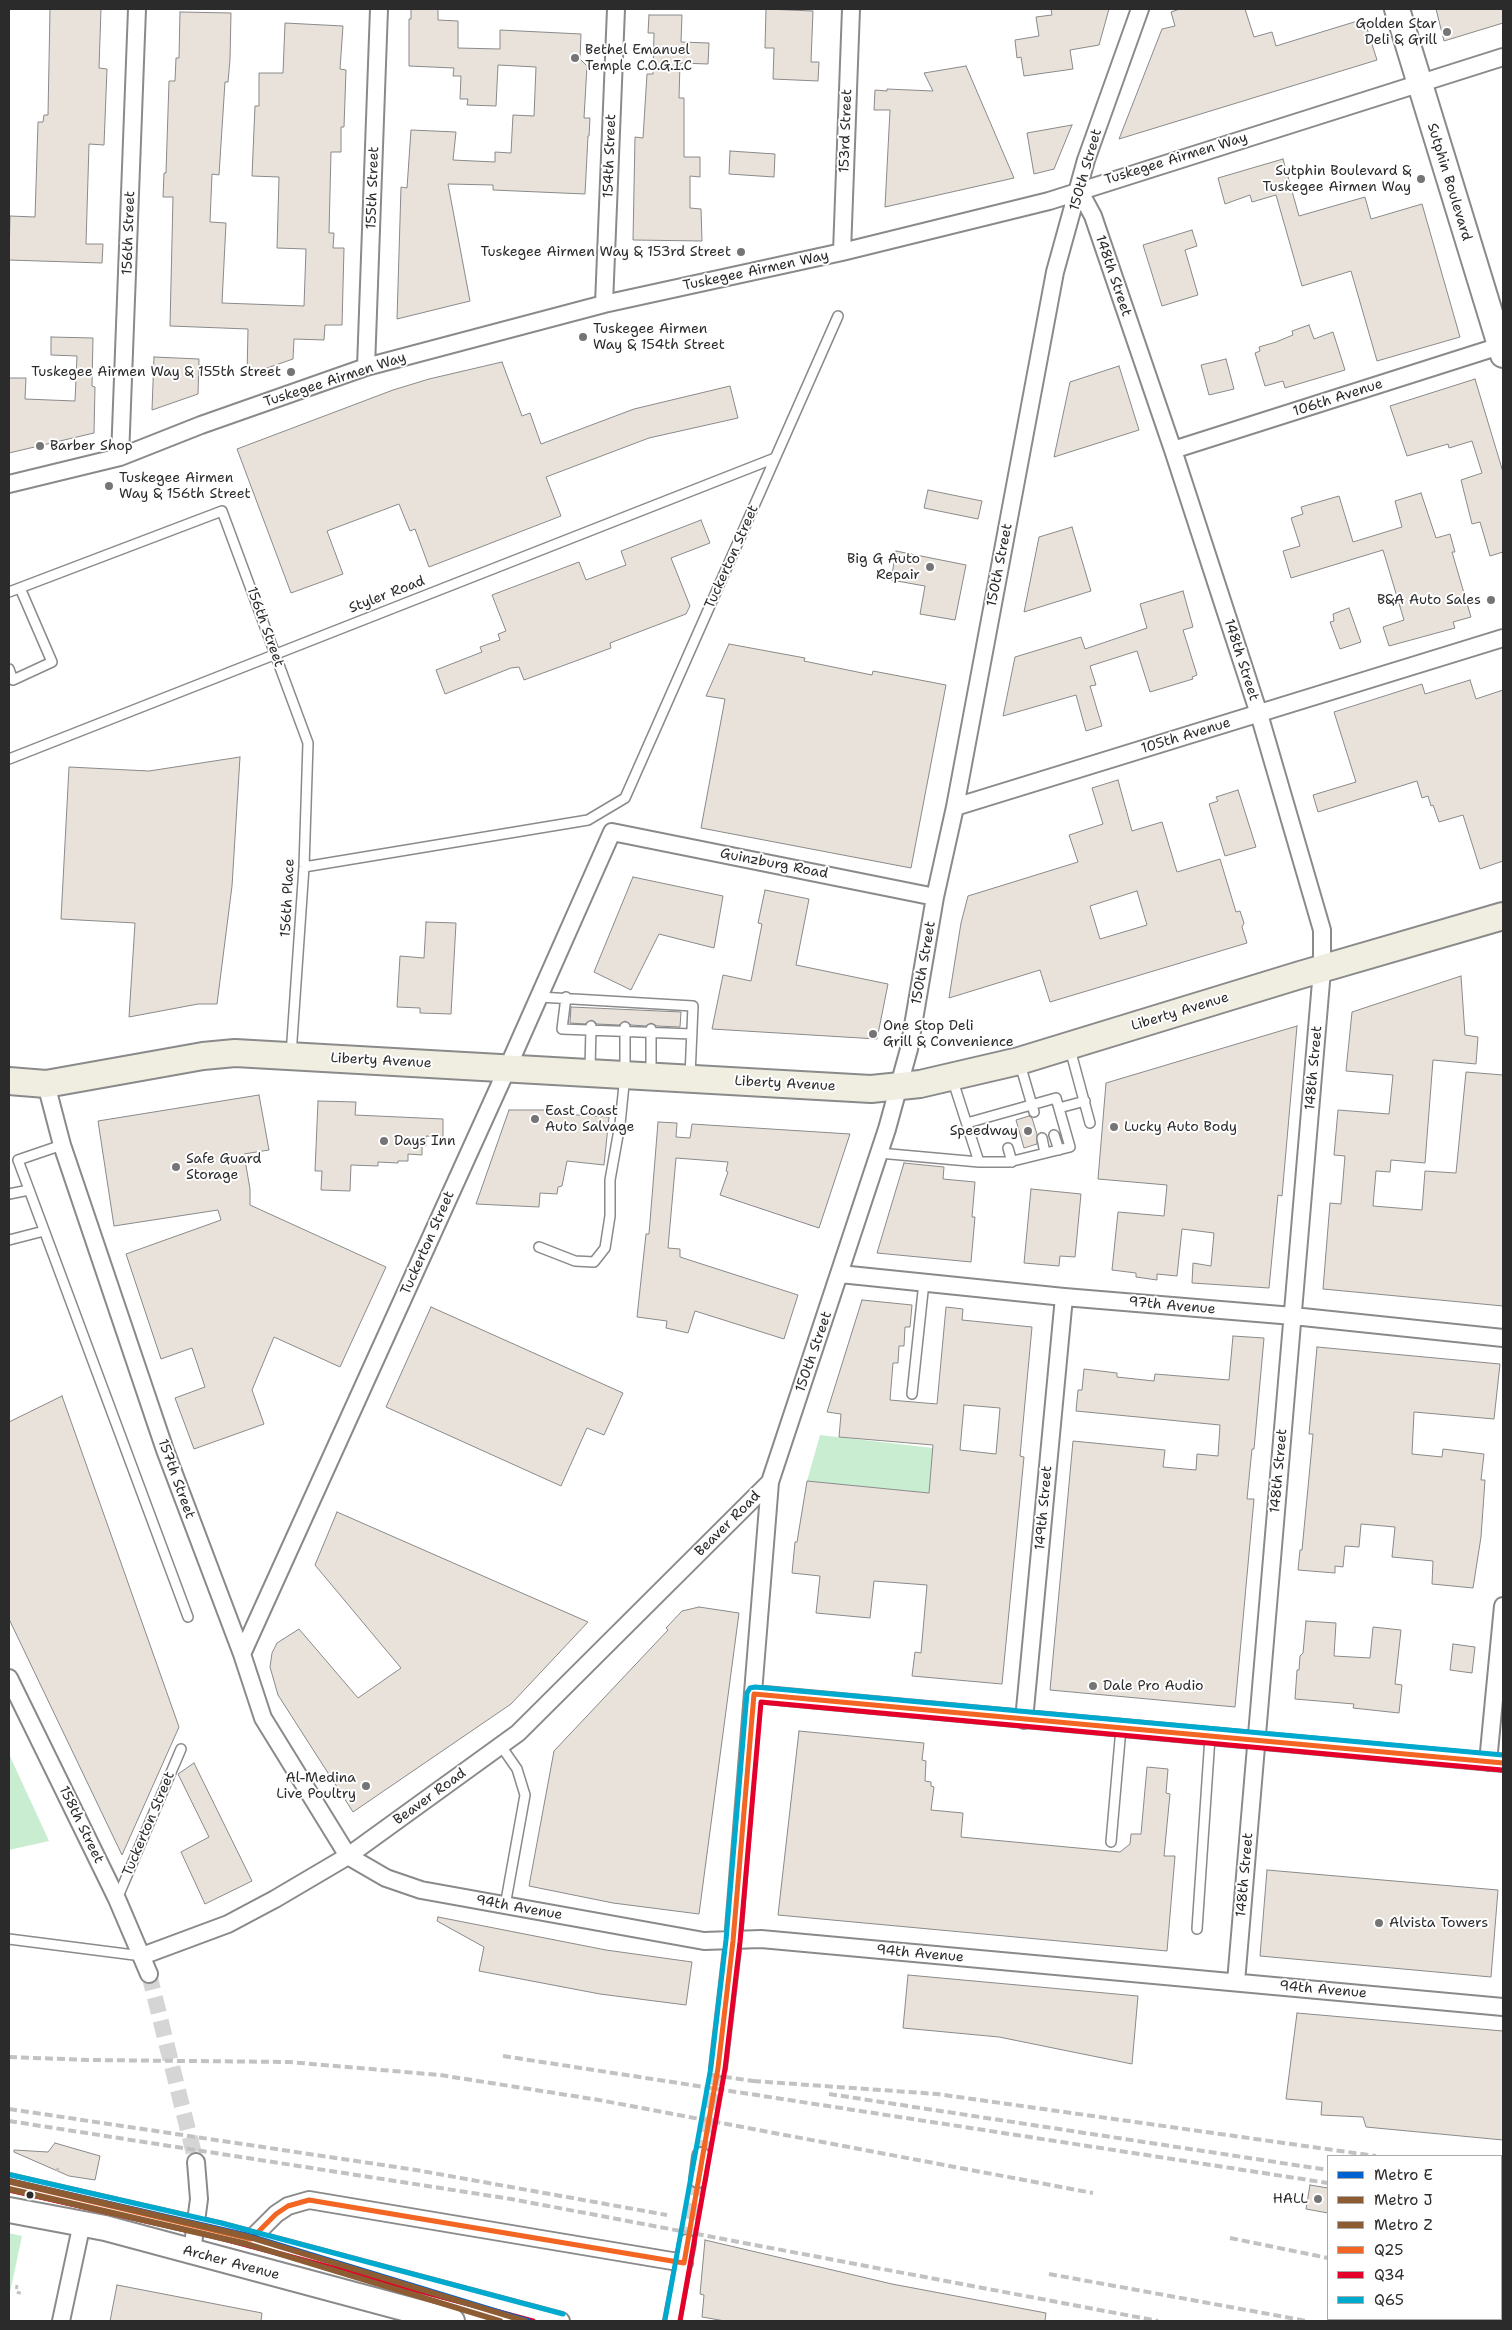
<!DOCTYPE html>
<html>
<head>
<meta charset="utf-8">
<style>
	body { margin:0 }
	#map { position:relative; width:1512px; height:2330px; overflow:hidden; background:#fff; font-family:"Shantell Sans",sans-serif }
	canvas { display:block }
	.frame { position:absolute; inset:0; border:10px solid #2b2b2b; pointer-events:none }
	.legend { position:absolute; left:1327px; top:2155px; width:175px; height:165px; box-sizing:border-box; background:#fff; border:1px solid #aaa; margin:0; padding:6px 9px; list-style:none; font-size:15px; color:#2b2b2b }
	.legend li { display:flex; align-items:center; gap:10px; height:25px }
	.legend b { width:25px; border:1px solid #aaa }
</style>
</head>
<body>
<div id="map">
<canvas width="1512" height="2330"></canvas>
<div class="frame"></div>
<ul class="legend">
<li><b style="height:6px;background:#0062cf"></b>Metro E</li>
<li><b style="height:6px;background:#8e5c33"></b>Metro J</li>
<li><b style="height:6px;background:#8e5c33"></b>Metro Z</li>
<li><b style="height:6px;background:#f26522"></b>Q25</li>
<li><b style="height:6px;background:#e4002b"></b>Q34</li>
<li><b style="height:6px;background:#00a9ce"></b>Q65</li>
</ul>
</div>
<script>
const c = document.querySelector('canvas').getContext('2d');
c.lineJoin = 'round';
function fillPath(path, color) { c.fillStyle = color; c.fill(path, 'evenodd'); }
const toPath = rows => new Path2D(rows.map(r => 'M' + r).join(''));
function strokePath(path, color, width, dash) { c.strokeStyle = color; c.lineWidth = width; c.lineCap = dash ? 'butt' : 'round'; c.setLineDash(dash || []); c.stroke(path); }
function label(font, color, halo, rows, align = 'center') {
  c.font = font + ' "Shantell Sans",sans-serif'; c.lineWidth = 4; c.setLineDash([]); c.textBaseline = 'middle'; c.strokeStyle = halo; c.fillStyle = color; for (const [text, x, y, turn = 0] of rows) {
    c.save(); c.translate(x, y); c.rotate((+turn || 0) * Math.PI / 180); c.textAlign = isNaN(turn) ? turn : align; if (halo) c.strokeText(text, 0, 0); c.fillText(text, 0, 0); c.restore();
  }
}
const green = toPath([
	[820,1435,933,1448,929,1493,807,1481],
	[9,1754,49,1841,9,1850],
	[9,2233,22,2236,9,2297]
]);
const building = toPath([
	[50,9,101,9,99,68,107,69,104,145,89,144,86,244,103,244,102,263,9,260,10,216,35,217,38,122,43,122,44,115,48,115,50,9],
	[411,9,438,9,438,20,458,21,458,48,500,49,500,30,581,34,580,59,587,66,584,118,590,118,589,136,588,136,585,194,493,190,493,185,448,184,470,301,397,319,401,187,407,188,411,130,456,132,453,160,495,162,495,152,511,153,513,115,534,116,536,67,498,65,496,106,467,105,468,99,460,99,461,76,453,76,454,68,409,66,409,19,411,19,411,9],
	[766,9,813,11,811,62,819,62,818,81,773,79,774,48,765,48,766,9],
	[1051,9,1109,9,1099,45,1070,50,1073,69,1024,76,1021,57,1017,58,1015,40,1039,36,1036,17,1052,15,1051,9],
	[1180,9,1245,9,1254,37,1272,32,1276,46,1364,19,1377,60,1119,139,1162,29,1175,26,1171,12,1180,9],
	[1436,9,1503,9,1503,23,1444,41,1436,9],
	[180,12,231,13,230,59,228,82,225,82,219,175,212,174,210,222,226,223,222,303,304,306,306,249,277,248,279,177,252,176,255,106,259,106,259,73,283,73,285,23,343,26,340,69,346,70,344,127,341,127,341,152,331,152,329,233,334,233,333,248,344,248,342,325,325,325,324,340,294,339,293,359,247,375,248,329,170,326,173,197,163,197,164,173,166,173,169,81,175,81,176,58,179,58,180,12],
	[649,15,682,15,681,42,709,43,708,64,680,63,679,98,684,98,684,157,700,157,700,177,690,176,690,208,701,209,702,241,633,240,635,137,643,138,647,74,653,74,654,33,648,33,649,15],
	[966,66,1014,178,885,207,890,110,874,110,875,90,887,91,887,89,933,91,924,73,966,66],
	[1072,125,1054,169,1034,174,1027,133,1072,125],
	[730,151,775,154,774,177,729,174,730,151],
	[1283,159,1299,216,1365,197,1371,219,1422,204,1460,337,1377,361,1351,271,1302,286,1276,195,1252,202,1250,195,1225,204,1218,178,1283,159],
	[1192,230,1197,246,1185,250,1198,295,1162,306,1143,245,1192,230],
	[1309,325,1314,339,1333,332,1345,370,1285,388,1283,381,1265,386,1255,353,1260,351,1259,347,1276,342,1293,335,1292,331,1309,325],
	[51,337,93,338,92,386,95,387,94,433,9,453,9,378,26,378,25,399,75,401,77,356,51,355,51,337],
	[154,357,199,359,198,394,152,410,154,357],
	[1226,359,1234,389,1209,395,1201,365,1226,359],
	[502,362,522,416,530,413,541,444,634,409,730,386,738,418,649,438,546,477,561,516,429,567,415,529,410,531,399,504,327,531,343,574,291,593,237,449,393,390,429,379,502,362],
	[1119,366,1139,430,1054,457,1070,382,1119,366],
	[1475,379,1503,472,1503,552,1490,556,1480,522,1472,524,1461,480,1482,473,1472,441,1449,448,1448,444,1407,456,1390,406,1475,379],
	[928,490,982,501,978,519,924,508,928,490],
	[1421,493,1436,538,1450,534,1455,552,1452,552,1471,617,1453,622,1455,628,1389,646,1383,627,1404,620,1383,550,1291,578,1283,551,1300,546,1291,518,1303,514,1301,507,1339,496,1353,542,1402,527,1395,501,1421,493],
	[701,520,710,543,671,558,690,606,686,614,610,643,611,648,524,680,519,667,511,668,445,694,436,670,482,652,480,647,500,640,498,634,506,631,492,595,579,562,586,580,626,565,621,551,701,520],
	[1072,527,1091,591,1024,612,1039,537,1072,527],
	[896,551,966,565,955,620,920,614,925,586,891,580,896,551],
	[1183,591,1193,627,1183,630,1197,675,1192,677,1193,679,1150,692,1137,651,1090,666,1096,685,1090,686,1102,726,1086,731,1076,695,1003,716,1015,657,1081,637,1085,649,1147,628,1140,604,1183,591],
	[1349,608,1361,642,1340,649,1330,622,1334,621,1333,614,1349,608],
	[729,644,805,658,804,661,872,675,873,671,946,685,911,868,701,828,725,699,706,696,729,644],
	[1470,680,1476,699,1503,690,1503,861,1480,869,1463,815,1439,822,1433,805,1431,806,1428,796,1422,798,1417,781,1318,812,1313,795,1356,782,1334,712,1422,684,1425,694,1470,680],
	[240,757,232,886,217,1004,198,1004,129,1017,135,923,61,919,69,767,149,771,240,757],
	[1118,780,1132,831,1162,822,1177,872,1220,859,1236,912,1240,911,1244,923,1242,927,1247,943,1050,1002,1040,970,949,998,961,923,968,896,1078,862,1069,835,1103,824,1092,788,1118,780],
	[1137,891,1147,925,1100,939,1090,906,1137,891],
	[1238,790,1256,847,1225,856,1209,804,1218,801,1216,797,1238,790],
	[633,877,723,896,714,948,659,934,631,990,594,972,633,877],
	[765,890,809,899,796,965,888,984,877,1039,712,1029,723,975,751,981,762,924,758,923,765,890],
	[426,922,456,923,451,1014,420,1013,420,1008,397,1007,400,956,424,958,426,922],
	[1461,976,1465,1035,1478,1037,1476,1064,1433,1060,1425,1163,1391,1160,1390,1172,1376,1171,1373,1206,1422,1210,1425,1171,1456,1173,1466,1072,1503,1075,1503,1306,1323,1289,1330,1203,1341,1204,1345,1156,1334,1155,1338,1110,1389,1114,1393,1075,1346,1071,1352,1012,1461,976],
	[571,1007,681,1012,680,1027,657,1026,651,1023,646,1026,631,1025,625,1021,619,1025,597,1024,592,1020,585,1024,570,1023,571,1007],
	[1297,1026,1282,1196,1278,1195,1269,1288,1192,1283,1193,1263,1211,1266,1214,1233,1182,1229,1177,1276,1157,1274,1157,1280,1136,1277,1136,1273,1112,1270,1118,1212,1164,1216,1167,1185,1098,1179,1106,1083,1297,1026],
	[259,1095,269,1150,244,1154,250,1189,250,1205,386,1267,340,1367,274,1337,252,1390,264,1424,194,1449,175,1398,205,1387,192,1348,161,1359,126,1254,221,1220,218,1210,114,1226,98,1121,259,1095],
	[318,1101,356,1102,355,1115,443,1119,443,1137,426,1136,426,1146,422,1145,422,1155,408,1154,408,1161,398,1161,398,1163,378,1162,378,1166,351,1165,350,1191,321,1190,322,1171,315,1171,318,1101],
	[509,1110,547,1110,546,1113,609,1117,604,1165,567,1161,562,1186,558,1187,557,1194,540,1193,539,1207,476,1204,509,1110],
	[1029,1116,1032,1118,1037,1134,1037,1144,1024,1148,1016,1120,1029,1116],
	[658,1122,677,1123,676,1137,690,1138,692,1124,850,1134,819,1228,720,1195,728,1172,726,1171,728,1162,676,1158,668,1248,680,1249,680,1257,798,1295,784,1339,695,1311,688,1333,666,1328,667,1321,637,1317,646,1234,649,1234,658,1122],
	[904,1163,944,1167,943,1179,975,1182,972,1217,975,1217,971,1262,877,1253,904,1163],
	[1031,1189,1081,1194,1075,1257,1060,1256,1059,1266,1024,1263,1031,1189],
	[862,1300,912,1305,910,1327,905,1327,904,1346,899,1346,898,1363,893,1363,890,1400,937,1404,946,1307,963,1309,962,1320,1032,1327,1020,1456,1024,1457,1002,1684,912,1676,915,1652,921,1653,927,1585,874,1581,870,1618,816,1613,820,1576,792,1573,795,1542,797,1542,807,1481,929,1493,933,1445,839,1437,841,1414,827,1412,862,1300],
	[964,1405,1000,1408,996,1454,960,1450,964,1405],
	[431,1307,623,1393,604,1435,587,1428,561,1486,386,1407,431,1307],
	[1233,1336,1264,1338,1254,1449,1252,1449,1247,1499,1254,1499,1235,1707,1050,1690,1073,1441,1165,1450,1163,1467,1196,1470,1197,1454,1218,1456,1220,1425,1076,1411,1078,1390,1082,1390,1084,1369,1117,1373,1117,1377,1154,1381,1155,1374,1229,1380,1233,1336],
	[1317,1347,1500,1364,1494,1419,1414,1412,1412,1454,1442,1457,1443,1449,1484,1454,1481,1480,1485,1480,1481,1537,1473,1588,1432,1584,1433,1561,1392,1557,1395,1527,1361,1524,1359,1547,1345,1546,1343,1567,1335,1566,1335,1573,1298,1570,1300,1550,1302,1550,1311,1456,1313,1434,1309,1434,1317,1347],
	[62,1396,179,1727,122,1855,9,1619,9,1422,62,1396],
	[337,1512,588,1622,511,1704,353,1812,278,1695,270,1667,272,1653,277,1643,299,1629,358,1698,401,1668,315,1565,337,1512],
	[699,1607,739,1613,699,1914,613,1903,529,1886,554,1751,668,1630,666,1628,682,1611,699,1607],
	[1306,1621,1336,1623,1334,1656,1370,1658,1373,1627,1401,1630,1395,1684,1402,1685,1399,1713,1353,1708,1354,1704,1295,1699,1297,1670,1299,1670,1300,1656,1303,1653,1306,1621],
	[1453,1644,1475,1647,1472,1673,1450,1670,1453,1644],
	[799,1731,924,1743,922,1760,926,1761,925,1781,931,1782,931,1786,934,1787,931,1810,963,1813,961,1837,1120,1852,1130,1844,1131,1834,1141,1834,1147,1767,1168,1769,1166,1793,1170,1794,1164,1856,1175,1856,1167,1951,778,1915,799,1731],
	[194,1763,252,1881,205,1904,181,1852,209,1837,178,1774,194,1763],
	[1267,1870,1498,1890,1491,1977,1260,1956,1267,1870],
	[438,1917,606,1950,692,1962,686,2005,600,1994,479,1971,484,1947,437,1921,438,1917],
	[908,1975,1138,1996,1132,2064,999,2037,903,2028,908,1975],
	[1297,2013,1503,2031,1503,2140,1366,2127,1363,2117,1321,2115,1322,2102,1286,2099,1297,2013],
	[55,2143,100,2156,95,2180,69,2176,14,2152,14,2150,48,2152,55,2143],
	[1310,2185,1328,2188,1328,2213,1306,2209,1310,2185],
	[705,2240,892,2284,1046,2313,1045,2321,725,2321,702,2317,704,2295,700,2294,705,2240],
	[117,2285,262,2313,261,2321,110,2321,117,2285]
]);
const streetTunnel = toPath([
	[149,1974,196,2162],
	[701,2156,718,2068],
	[687,2243,698,2179]
]);
const path = toPath([
	[56,2169,59,2170],
	[17,2285,16,2292,24,2294]
]);
const lane = toPath([
	[9,592,222,511,308,743,304,867,291,1055],
	[9,669,13,680,52,662,20,588],
	[9,759,775,458],
	[304,867,588,820,625,798,838,316],
	[539,997,693,1006,690,1076],
	[566,997,562,1029,692,1034],
	[651,1029,651,1074],
	[1070,1049,1090,1123],
	[1020,1064,1034,1112],
	[590,1070,591,1026],
	[952,1078,979,1162,1009,1162,1070,1147,1056,1098,967,1123],
	[1059,1108,1085,1101],
	[1054,1135,1059,1150],
	[1042,1138,1045,1153],
	[62,1145,18,1160,188,1617],
	[1008,1148,1012,1162],
	[879,1153,979,1162],
	[9,1194,29,1190],
	[9,1240,44,1231],
	[539,1247,575,1261,594,1262,605,1248,610,1216,610,1180,620,1124,625,1075,625,1027],
	[912,1394,924,1282],
	[501,1746,517,1769,525,1795,505,1906],
	[1111,1842,1121,1728],
	[117,1899,181,1749],
	[1197,1929,1210,1737],
	[9,1939,142,1956]
]);
const street = toPath([
	[1079,190,1093,216,1173,450,1259,714,1322,930,1322,970,1236,1982],
	[842,252,851,9],
	[604,304,616,9],
	[366,367,379,9],
	[1173,450,1503,345],
	[120,457,137,9],
	[9,484,120,457,201,425,366,367,604,304,842,252,1049,201,1503,57],
	[955,807,1503,638],
	[46,1084,62,1145,165,1450,242,1654,263,1718,348,1856,386,1878,421,1890,704,1941,761,1939,1503,2007],
	[840,1274,1064,1297,1293,1316,1503,1338],
	[242,1654,507,1069,612,832,935,897],
	[9,1678,117,1899,149,1974],
	[754,1694,1503,1763],
	[1024,1720,1064,1297],
	[1488,1762,1503,1606],
	[142,1956,228,1924,275,1899,348,1856,518,1733,770,1482],
	[718,2068,733,1941,770,1482,887,1129,909,1049,935,897,955,807,1055,272,1086,160,1140,9],
	[698,2179,701,2156],
	[9,2182,219,2230,561,2321],
	[251,2239,276,2214,288,2206,309,2200,684,2263],
	[192,2252,199,2199,196,2162],
	[61,2321,82,2223],
	[672,2321,687,2243]
]);
const secondary = toPath([
	[1397,9,1503,355],
	[9,2210,105,2228,452,2321]
]);
const primary = toPath([
	[9,1081,46,1084,203,1056,235,1053,871,1089,920,1084,1019,1061,1300,975,1503,916]
]);
const rail = toPath([
	[503,2056,1328,2183],
	[9,2057,89,2060,289,2062,440,2075,599,2100,1093,2193],
	[712,2075,760,2082],
	[753,2081,937,2094,1376,2156],
	[829,2094,1328,2170],
	[9,2109,416,2170,667,2215],
	[9,2121,511,2199,1158,2321],
	[1501,2174,1503,2175],
	[1501,2196,1503,2197],
	[1501,2209,1503,2209],
	[1501,2237,1503,2236],
	[1230,2238,1328,2258],
	[1049,2274,1307,2321],
	[1501,2291,1503,2291],
	[1501,2314,1503,2314]
]);
const bus1 = toPath([
	[9,2182,251,2239,276,2214,288,2206,309,2200,684,2263,718,2068,733,1941,754,1694,1503,1763]
]);
const bus2 = toPath([
	[9,2190,217,2237,533,2321],
	[680,2321,725,2069,740,1942,761,1702,1502,1770]
]);
const bus3 = toPath([
	[11,2175,221,2223,563,2314],
	[665,2320,711,2067,726,1940,747,1693,750,1688,755,1687,1503,1755]
]);
const metro1 = toPath([
	[9,2181,249,2236,528,2321]
]);
const metro2 = toPath([
	[9,2181,249,2237,525,2321]
]);
const metro3 = toPath([
	[9,2189,247,2244,500,2321]
]);
const markers = [
	[1447,32,5,"#757575"],
	[575,58,5,"#757575"],
	[1421,179,5,"#757575"],
	[741,252,5,"#757575"],
	[583,337,5,"#757575"],
	[291,372,5,"#757575"],
	[40,446,5,"#757575"],
	[109,486,5,"#757575"],
	[930,567,5,"#757575"],
	[1491,600,5,"#757575"],
	[873,1034,5,"#757575"],
	[535,1119,5,"#757575"],
	[1114,1127,5,"#757575"],
	[1028,1131,5,"#757575"],
	[384,1141,5,"#757575"],
	[176,1167,5,"#757575"],
	[1093,1686,5,"#757575"],
	[366,1786,5,"#757575"],
	[1379,1923,5,"#757575"],
	[30,2195,4.5,"#2b2b2b"],
	[1318,2199,5,"#757575"]
];
const poiNames = [
	["Golden Star",1437,24,"right"],
	["Deli & Grill",1437,40,"right"],
	["Bethel Emanuel",585,50],
	["Temple C.O.G.I.C",585,66],
	["Sutphin Boulevard &",1411,171,"right"],
	["Tuskegee Airmen Way",1411,187,"right"],
	["Tuskegee Airmen Way & 153rd Street",731,252,"right"],
	["Tuskegee Airmen",593,329],
	["Way & 154th Street",593,345],
	["Tuskegee Airmen Way & 155th Street",281,372,"right"],
	["Barber Shop",50,446],
	["Tuskegee Airmen",119,478],
	["Way & 156th Street",119,494],
	["Big G Auto",920,559,"right"],
	["Repair",920,575,"right"],
	["B&A Auto Sales",1481,600,"right"],
	["One Stop Deli",883,1026],
	["Grill & Convenience",883,1042],
	["East Coast",545,1111],
	["Auto Salvage",545,1127],
	["Lucky Auto Body",1124,1127],
	["Speedway",1018,1131,"right"],
	["Days Inn",394,1141],
	["Safe Guard",186,1159],
	["Storage",186,1175],
	["Dale Pro Audio",1103,1686],
	["Al-Medina",356,1778,"right"],
	["Live Poultry",356,1794,"right"],
	["Alvista Towers",1389,1923],
	["HALL",1308,2199,"right"]
];
const streetNames = [
	["153rd Street",846,131,-88],
	["154th Street",610,156,-88],
	["Tuskegee Airmen Way",1176,159,-17],
	["150th Street",1086,170,-74],
	["Sutphin Boulevard",1449,182,73],
	["155th Street",373,188,-88],
	["156th Street",129,233,-88],
	["Tuskegee Airmen Way",756,271,-12],
	["148th Street",1113,276,71],
	["Tuskegee Airmen Way",335,380,-18],
	["106th Avenue",1338,398,-18],
	["Tuckerton Street",732,557,-66],
	["150th Street",1000,565,-79],
	["Styler Road",387,595,-21],
	["156th Street",265,627,70],
	["148th Street",1241,660,72],
	["105th Avenue",1186,736,-17],
	["Guinzburg Road",774,864,11],
	["156th Place",288,898,-87],
	["150th Street",924,963,-80],
	["Liberty Avenue",1180,1012,-17],
	["Liberty Avenue",381,1061,3],
	["148th Street",1314,1068,-85],
	["Liberty Avenue",785,1084,3],
	["Tuckerton Street",428,1243,-66],
	["97th Avenue",1172,1306,5],
	["150th Street",814,1352,-71],
	["148th Street",1279,1471,-85],
	["157th Street",176,1479,70],
	["149th Street",1044,1508,-85],
	["Beaver Road",728,1524,-45],
	["Beaver Road",430,1797,-36],
	["Tuckerton Street",149,1824,-67],
	["158th Street",81,1825,64],
	["148th Street",1245,1875,-85],
	["94th Avenue",519,1908,10],
	["94th Avenue",920,1954,5],
	["94th Avenue",1323,1990,5],
	["Archer Avenue",231,2263,15]
];
fillPath(green, '#c9edd1');
fillPath(building, '#e9e2da');
strokePath(building, '#8a8a8a', 1);
strokePath(streetTunnel, '#d5d5d5', 16, [16, 8]);
strokePath(lane, '#8a8a8a', 12);
strokePath(street, '#8a8a8a', 20);
strokePath(secondary, '#8a8a8a', 28);
strokePath(primary, '#8a8a8a', 30);
strokePath(path, '#c2c2c2', 3, [4, 4]);
strokePath(lane, '#fff', 9);
strokePath(street, '#fff', 16);
strokePath(secondary, '#fff', 24);
strokePath(primary, '#f0ede1', 26);
strokePath(rail, '#c2c2c2', 4, [8, 4]);
strokePath(bus1, '#f26522', 5);
strokePath(bus2, '#e4002b', 5);
strokePath(bus3, '#00a9ce', 5);
strokePath(metro1, '#0062cf', 6);
strokePath(metro2, '#8e5c33', 6);
strokePath(metro3, '#8e5c33', 6);
for (const [x, y, r, color] of markers) { const dot = new Path2D(); dot.arc(x, y, r, 0, 2 * Math.PI); c.fillStyle = color; c.fill(dot); strokePath(dot, '#fff', 2); }
label('14px', '#2b2b2b', '#fff', poiNames, 'left');
label('14px', '#2b2b2b', '#fff', streetNames);
</script>
</body>
</html>
